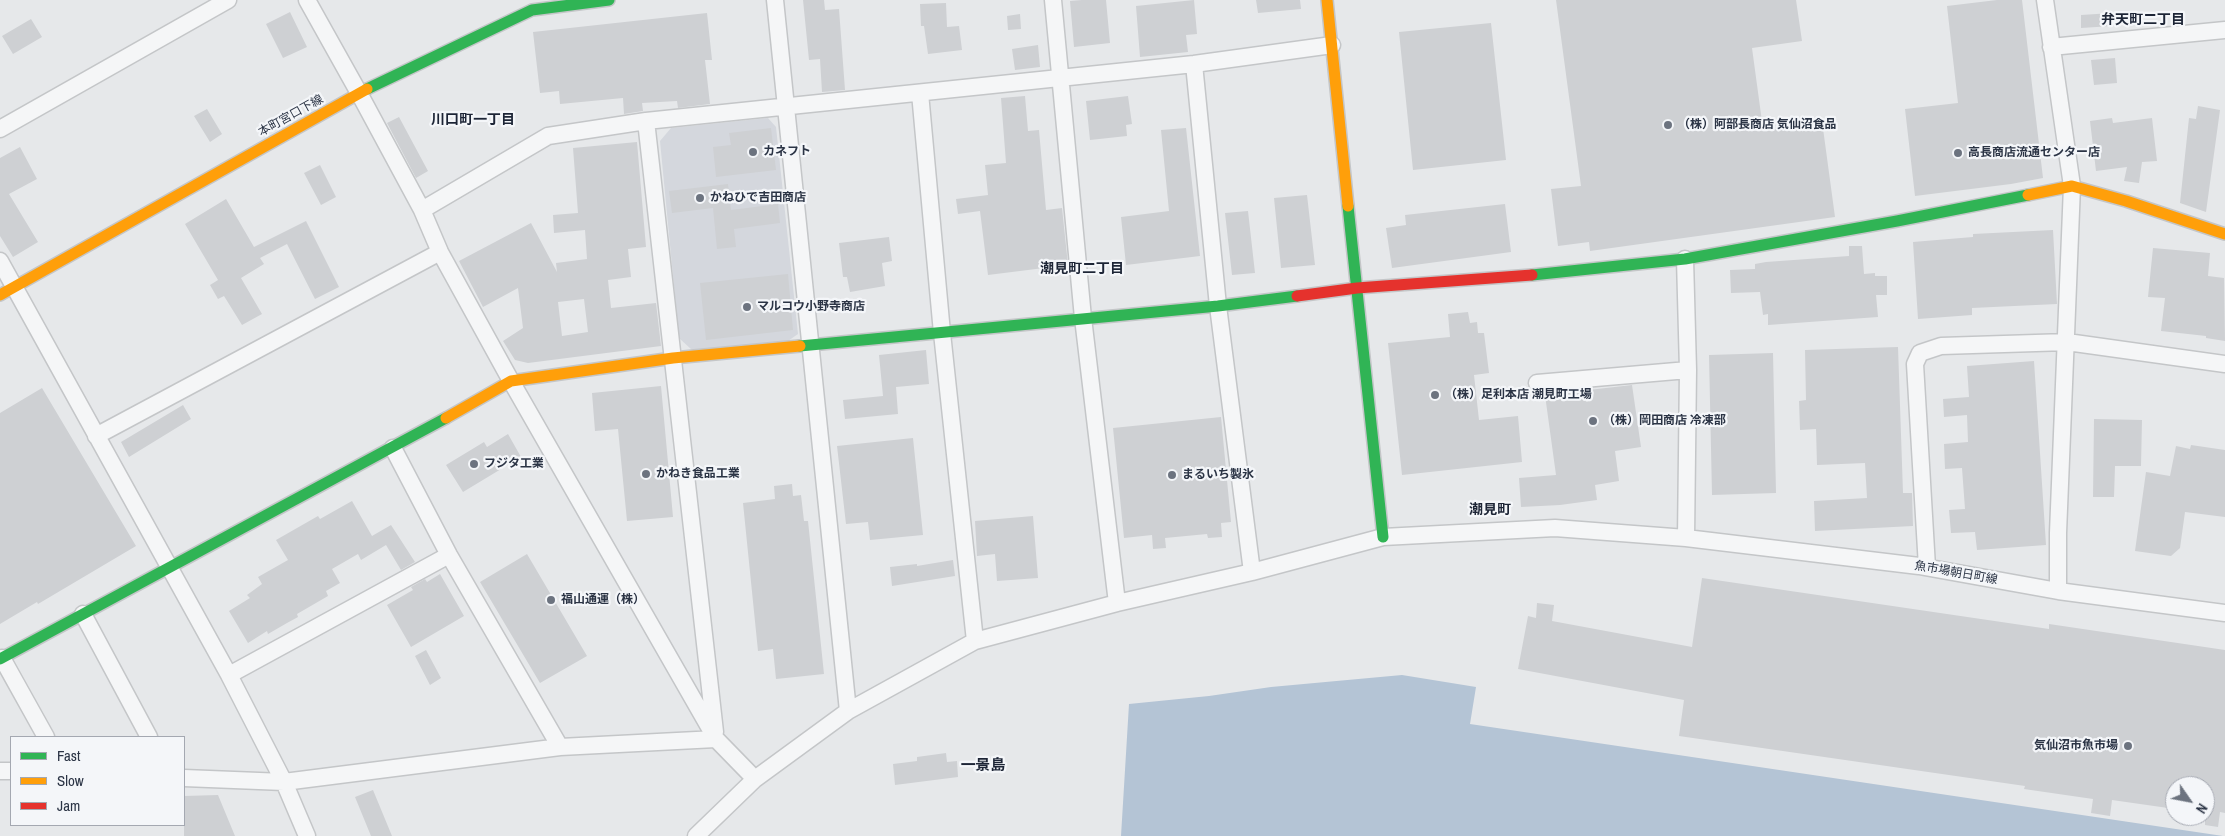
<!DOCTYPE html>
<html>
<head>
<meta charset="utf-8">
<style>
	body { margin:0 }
	#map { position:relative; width:2225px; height:836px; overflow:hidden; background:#e6e8ea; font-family:"Archivo Narrow",sans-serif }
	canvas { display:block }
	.legend { position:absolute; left:10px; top:736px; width:175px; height:90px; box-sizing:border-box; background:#f4f6f9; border:1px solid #a4a8b1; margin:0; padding:6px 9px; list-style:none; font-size:15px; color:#2b3445 }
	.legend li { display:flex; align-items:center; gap:10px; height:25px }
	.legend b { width:25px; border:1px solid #a4a8b1 }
	.north { position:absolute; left:2165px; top:776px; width:50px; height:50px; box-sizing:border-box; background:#f4f6f9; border:1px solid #a4a8b1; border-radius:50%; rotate:123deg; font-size:14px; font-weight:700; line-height:20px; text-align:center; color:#2b3445 }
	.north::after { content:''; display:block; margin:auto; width:18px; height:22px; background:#6c737f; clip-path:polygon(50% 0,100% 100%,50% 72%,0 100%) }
</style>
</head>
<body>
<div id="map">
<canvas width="2225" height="836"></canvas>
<ul class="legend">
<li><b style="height:6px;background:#30b455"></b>Fast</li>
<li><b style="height:6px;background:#ff9f0a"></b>Slow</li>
<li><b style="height:6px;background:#e5322d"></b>Jam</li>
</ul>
<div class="north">N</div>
</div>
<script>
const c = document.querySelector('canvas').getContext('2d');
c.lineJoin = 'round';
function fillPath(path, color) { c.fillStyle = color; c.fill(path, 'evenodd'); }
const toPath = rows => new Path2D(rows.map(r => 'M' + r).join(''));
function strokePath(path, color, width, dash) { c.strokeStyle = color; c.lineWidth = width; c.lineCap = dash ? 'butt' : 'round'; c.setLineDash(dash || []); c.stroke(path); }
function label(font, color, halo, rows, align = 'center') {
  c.font = font + ' "Archivo Narrow","Noto Sans JP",sans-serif'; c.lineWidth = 4.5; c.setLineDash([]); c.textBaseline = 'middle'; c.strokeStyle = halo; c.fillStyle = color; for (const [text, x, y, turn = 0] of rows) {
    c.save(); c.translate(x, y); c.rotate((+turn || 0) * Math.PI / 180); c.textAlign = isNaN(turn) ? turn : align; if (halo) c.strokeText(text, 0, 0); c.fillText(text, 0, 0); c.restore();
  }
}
const built = toPath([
	[768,118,776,127,798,334,788,341,692,350,679,338,660,141,671,128]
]);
const water = toPath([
	[1402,675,1476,687,1470,724,2223,836,1121,836,1129,704,1209,696,1271,687]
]);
const building = toPath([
	[803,0,824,0,825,10,839,9,845,90,822,92,820,59,809,60],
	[1082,0,1106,0,1110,43,1074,47,1070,1],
	[1194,0,1197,34,1186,35,1188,52,1140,57,1136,6],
	[1256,0,1300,0,1301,9,1258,13],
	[1556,0,1796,0,1802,41,1752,48,1763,129,1822,121,1835,217,1590,251,1589,242,1558,246,1551,189,1581,186],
	[1997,0,2022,0,2043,178,2011,184,1915,196,1905,109,1958,103,1947,6],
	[946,3,947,27,959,26,962,50,928,54,924,26,921,26,920,4],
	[290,12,307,47,283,58,266,24],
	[707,13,712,60,705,60,710,104,678,108,677,101,642,103,643,111,624,114,623,98,560,104,559,91,540,93,533,32],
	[2112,13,2112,26,2081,28,2081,15],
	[1020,14,1021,29,1008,30,1007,16],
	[31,19,42,37,13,54,2,36],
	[1491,23,1506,160,1413,170,1399,32],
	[1038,45,1040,67,1015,70,1012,49],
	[2115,58,2117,83,2094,85,2091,60],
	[1025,96,1028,131,1039,130,1046,210,1062,208,1068,265,988,275,980,211,958,214,956,199,988,195,985,165,1006,163,1001,98],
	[1128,96,1132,124,1126,125,1127,136,1090,140,1086,101],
	[2198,106,2220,110,2206,212,2180,203,2189,118,2196,119],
	[207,109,222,134,210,142,194,116],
	[399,117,428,171,416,178,387,123],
	[2112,118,2113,123,2152,118,2157,161,2142,162,2139,183,2124,181,2127,167,2096,171,2090,121],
	[771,128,776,170,716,177,713,147,731,145,729,133],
	[1186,128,1200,256,1126,265,1121,217,1169,211,1161,130],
	[637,142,646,247,628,249,631,277,608,280,611,308,656,303,661,346,528,363,515,360,503,341,523,328,518,288,483,307,459,261,531,223,557,272,556,263,587,259,585,230,554,233,553,215,578,213,573,148],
	[584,299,588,332,562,336,558,302],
	[20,147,37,179,9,194,38,242,13,257,0,236,0,158],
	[320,165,336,197,321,205,304,173],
	[728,184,731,210,778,204,780,223,734,229,736,247,717,249,713,208,672,213,669,191],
	[1307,195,1315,265,1281,268,1274,198],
	[226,199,254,247,306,221,339,287,315,299,287,244,260,258,264,264,241,278,262,314,242,325,224,296,218,299,210,285,218,280,185,224],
	[1505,204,1511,252,1392,268,1386,228,1406,225,1405,215],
	[1248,211,1255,273,1232,275,1225,213],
	[2053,230,2057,304,1972,308,1972,315,1918,319,1913,242,1973,237,1973,234],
	[889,237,892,261,882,263,885,286,850,292,847,277,843,277,839,243],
	[1849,246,1862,246,1864,274,1875,273,1875,276,1887,276,1887,295,1876,295,1878,317,1768,325,1768,314,1763,315,1760,292,1731,293,1730,270,1755,269,1755,264,1766,262,1849,256],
	[2153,248,2210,253,2208,276,2224,278,2225,341,2206,338,2206,336,2161,331,2165,298,2148,297],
	[788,274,793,330,706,340,700,283],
	[1468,312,1470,323,1477,322,1478,333,1484,333,1489,373,1474,375,1479,420,1518,416,1522,462,1402,475,1388,343,1450,337,1448,314],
	[1898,347,1903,493,1912,493,1913,526,1815,531,1814,501,1867,498,1865,463,1817,465,1816,429,1800,430,1799,401,1806,400,1805,350],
	[926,350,929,384,896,387,898,414,845,419,843,400,883,396,879,355],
	[1773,353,1776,493,1712,495,1709,355],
	[2034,361,2046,545,1977,550,1975,532,1951,533,1949,510,1965,509,1962,468,1945,469,1944,444,1968,442,1967,415,1944,417,1943,399,1969,397,1967,366],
	[1632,385,1641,447,1615,451,1619,481,1595,485,1597,500,1560,505,1521,507,1519,478,1556,475,1545,395],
	[661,386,673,517,627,521,618,429,595,431,592,393],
	[42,388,136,546,38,604,37,602,0,624,0,413],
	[183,405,191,419,129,457,121,442],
	[1221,417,1231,522,1221,523,1222,537,1208,538,1207,534,1165,538,1166,548,1153,549,1152,535,1124,538,1113,428],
	[2094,419,2142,420,2141,466,2115,466,2114,497,2093,497],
	[508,434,521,457,463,492,446,465,484,442,487,447],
	[913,438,923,535,870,540,868,522,846,524,837,446],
	[2191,445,2225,450,2225,517,2185,512,2180,548,2171,556,2135,551,2146,472,2170,476,2176,446,2190,449],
	[792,484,793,496,801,495,804,521,808,521,824,674,776,679,773,649,758,651,743,503,775,499,774,486],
	[352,501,372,536,391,525,415,562,401,570,386,545,361,560,358,554,332,569,340,583,326,591,328,596,297,614,298,617,287,623,268,634,267,631,248,643,229,611,250,598,247,595,262,584,258,577,288,560,276,540,318,516,320,519],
	[1033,516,1038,578,997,581,995,554,977,556,975,521],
	[527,554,587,656,540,683,480,582],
	[953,560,955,576,892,586,890,567,917,564,917,566],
	[440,574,464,616,411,647,387,605,413,590,411,587,425,579,427,582],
	[1702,578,2049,629,2049,624,2225,650,2225,813,2220,812,2218,827,2205,825,2205,786,2175,786,2175,809,2112,800,2110,816,2091,813,2093,799,2024,789,2025,786,1679,736,1684,700,1518,669,1528,616,1536,618,1537,603,1554,605,1552,621,1692,647],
	[426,650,441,678,430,685,415,656],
	[946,753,947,762,957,761,958,777,895,785,893,764,917,761,917,757],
	[373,790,392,836,371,836,355,797],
	[218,795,235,836,184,836,184,796]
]);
const street = toPath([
	[307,0,359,93,422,210,440,252,511,381,716,739],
	[775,0,848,711],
	[1053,0,1083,318,1117,603],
	[2045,0,2072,186,2058,533,2058,591],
	[2051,47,2225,30],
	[1194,64,1218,306,1252,572],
	[920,93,942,333,975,641],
	[646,121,715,732],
	[0,129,228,0],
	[422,210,548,136,646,121,1194,64,1332,45],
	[1685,259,1688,370,1686,538],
	[0,261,229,675,284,782,307,836],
	[1537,383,1688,370],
	[96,436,440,252],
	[393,448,449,555,560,747],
	[1927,567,1915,364,1920,353,1941,346,2067,342,2225,364],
	[83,614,149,737],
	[2,658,46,737],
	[229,675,449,555],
	[0,771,11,771],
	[184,778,284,782,560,747,716,739,755,779,848,711,975,641,1117,603,1252,572,1383,537,1555,528,1686,538,1919,566,2058,591,2225,613],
	[696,836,755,779]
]);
const fast = toPath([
	[367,89,532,10,609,0],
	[1348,206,1383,537],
	[1532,275,1685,259,1897,221,2028,195],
	[800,346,1218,306,1297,296],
	[0,659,446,418]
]);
const slow = toPath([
	[1327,0,1348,206],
	[2028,195,2072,186,2126,201,2225,234],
	[0,295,367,89],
	[446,418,511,381,673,358,800,346]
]);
const jam = toPath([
	[1297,296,1357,288,1532,275]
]);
const markers = [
	[1668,125,5,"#6c737f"],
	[753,152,5,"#6c737f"],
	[1958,153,5,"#6c737f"],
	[700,198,5,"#6c737f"],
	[747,307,5,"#6c737f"],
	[1435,395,5,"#6c737f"],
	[1593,421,5,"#6c737f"],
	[474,464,5,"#6c737f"],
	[646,474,5,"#6c737f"],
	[1172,475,5,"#6c737f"],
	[551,600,5,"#6c737f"],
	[2128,746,5,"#6c737f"]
];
const streetNames = [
	["本町宮口下線",291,116,-29],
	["魚市場朝日町線",1956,573,10]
];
const poiNames = [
	["（株）阿部長商店 気仙沼食品",1678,125],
	["カネフト",763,152],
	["高長商店流通センター店",1968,153],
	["かねひで吉田商店",710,198],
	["マルコウ小野寺商店",757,307],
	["（株）足利本店 潮見町工場",1445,395],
	["（株）岡田商店 冷凍部",1603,421],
	["フジタ工業",484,464],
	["かねき食品工業",656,474],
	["まるいち製氷",1182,475],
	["福山通運（株）",561,600],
	["気仙沼市魚市場",2118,746,"right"]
];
const neighbourhoodNames = [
	["弁天町二丁目",2143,20],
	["川口町一丁目",473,120],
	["潮見町二丁目",1082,269],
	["潮見町",1490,510]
];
const quarterNames = [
	["一景島",983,766]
];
fillPath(built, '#d4d7dd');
fillPath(water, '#b4c4d5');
fillPath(building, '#ced0d3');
strokePath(street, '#c4c6c8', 19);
strokePath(fast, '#c4c6c8', 14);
strokePath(slow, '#c4c6c8', 14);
strokePath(jam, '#c4c6c8', 14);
strokePath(street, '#f5f6f7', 16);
strokePath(fast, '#30b455', 11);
strokePath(slow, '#ff9f0a', 11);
strokePath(jam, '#e5322d', 11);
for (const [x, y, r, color] of markers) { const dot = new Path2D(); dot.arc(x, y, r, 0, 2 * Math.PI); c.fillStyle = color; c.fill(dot); strokePath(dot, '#f4f6f9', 2); }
label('12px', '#2b3445', '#f4f6f9', streetNames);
label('bold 12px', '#2b3445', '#f4f6f9', poiNames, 'left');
label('bold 14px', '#1d2536', '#f4f6f9', neighbourhoodNames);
label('bold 15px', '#1d2536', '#f4f6f9', quarterNames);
</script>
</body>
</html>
